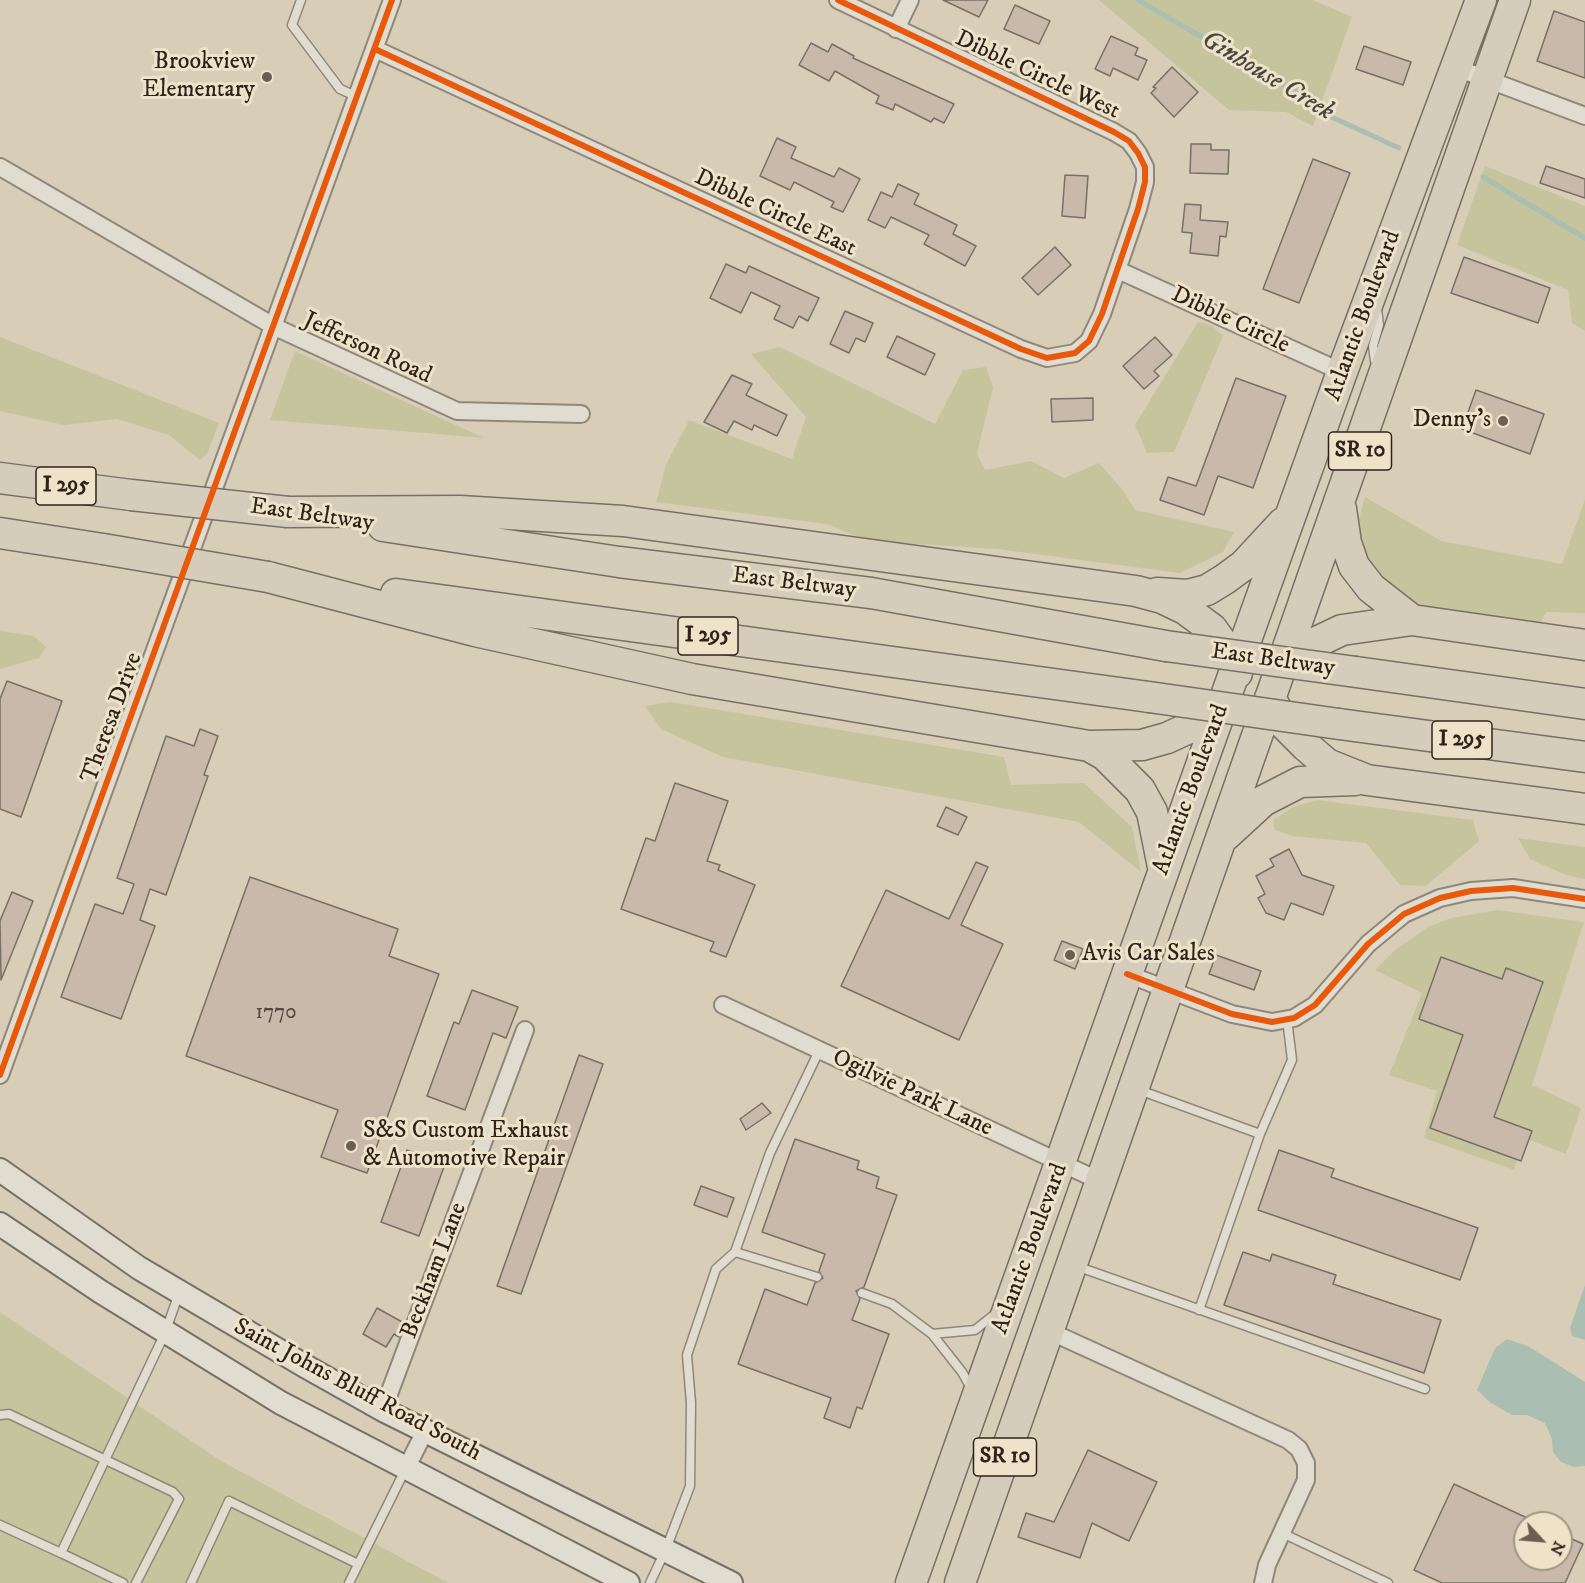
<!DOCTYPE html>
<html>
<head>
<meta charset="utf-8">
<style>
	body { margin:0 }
	#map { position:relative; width:1585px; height:1583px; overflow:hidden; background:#d8ceb7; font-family:"IM FELL DW Pica",serif }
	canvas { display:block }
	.north { position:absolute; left:1513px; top:1511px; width:60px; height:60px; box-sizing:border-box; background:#eee3c8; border:2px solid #a19683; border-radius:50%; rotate:116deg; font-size:16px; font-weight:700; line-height:24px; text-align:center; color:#2e231c }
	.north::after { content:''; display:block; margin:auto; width:21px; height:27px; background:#6a5f52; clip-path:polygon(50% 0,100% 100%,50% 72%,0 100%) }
</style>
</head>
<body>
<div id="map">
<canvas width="1585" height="1583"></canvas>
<div class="north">N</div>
</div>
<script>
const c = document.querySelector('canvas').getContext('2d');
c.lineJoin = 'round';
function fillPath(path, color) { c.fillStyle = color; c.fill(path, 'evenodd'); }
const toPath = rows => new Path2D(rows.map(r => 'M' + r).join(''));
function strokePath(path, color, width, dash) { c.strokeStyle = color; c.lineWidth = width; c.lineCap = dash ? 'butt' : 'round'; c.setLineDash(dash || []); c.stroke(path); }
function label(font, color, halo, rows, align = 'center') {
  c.font = font + ' "IM FELL DW Pica",serif'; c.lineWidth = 6; c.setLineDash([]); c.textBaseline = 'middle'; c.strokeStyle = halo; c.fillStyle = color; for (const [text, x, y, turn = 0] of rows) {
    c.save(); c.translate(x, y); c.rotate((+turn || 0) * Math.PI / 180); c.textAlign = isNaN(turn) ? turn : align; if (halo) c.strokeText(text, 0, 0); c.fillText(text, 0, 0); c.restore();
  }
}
const green = toPath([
	[1099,0,1313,0,1352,17,1313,126,1286,112,1229,110],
	[1485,166,1585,206,1585,331,1572,323,1568,290,1457,245],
	[1198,322,1211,325,1223,336,1174,452,1147,453,1135,425],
	[0,337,219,423,207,454,200,460,169,435,117,419,64,425,0,411],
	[780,347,935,424,963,370,986,367,993,387,977,454,985,470,1031,461,1064,478,1099,463,1122,489,1135,510,1234,532,1223,552,1180,573,997,549,869,541,826,524,656,502,666,465,689,420,792,459,806,417,751,354],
	[295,351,484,438,270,420],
	[1365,497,1441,541,1562,564,1585,499,1585,613,1546,612,1541,622,1444,609,1427,611,1410,605,1370,573,1360,530,1359,519],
	[0,631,34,636,46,647,39,658,0,669],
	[671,702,1004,757,1011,785,1084,783,1132,827,1141,872,1079,822,723,757,661,729,645,706],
	[1318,800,1473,820,1479,841,1426,886,1400,885,1366,843,1292,836,1275,830,1273,820,1295,806],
	[1518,838,1585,847,1585,879,1566,875,1530,859],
	[1498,910,1584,922,1532,1085,1581,1108,1566,1154,1525,1138,1514,1170,1424,1138,1437,1091,1389,1075,1422,993,1375,970,1394,951,1428,927,1451,918],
	[0,1312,221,1461,448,1583,0,1583]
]);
const water = toPath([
	[1585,1285,1585,1340,1572,1336,1570,1328],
	[1507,1339,1528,1346,1585,1382,1585,1466,1574,1467,1561,1462,1553,1452,1552,1439,1545,1423,1527,1415,1512,1415,1491,1403,1477,1390,1495,1348]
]);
const stream = toPath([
	[1138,0,1300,94,1325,114,1399,148],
	[1483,177,1585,238]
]);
const building = toPath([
	[943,0,988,0,979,17,943,0],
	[1015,5,1050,21,1039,44,1004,29,1015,5],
	[1554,11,1585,22,1585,78,1537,61,1554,11],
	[1111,36,1138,48,1135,55,1147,60,1138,80,1113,68,1110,76,1095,69,1111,36],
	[811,43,828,52,832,44,854,56,853,58,954,104,944,123,934,118,931,122,895,104,893,110,876,103,879,96,835,71,829,81,799,65,811,43],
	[1364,46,1411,62,1403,85,1356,69,1364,46],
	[1172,67,1198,92,1174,117,1151,93,1156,88,1153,87,1172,67],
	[777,138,796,147,791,158,834,177,839,168,860,179,843,212,831,207,834,202,794,182,790,190,760,176,777,138],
	[1191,144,1211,144,1211,150,1229,150,1228,174,1190,173,1191,144],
	[1313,159,1350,173,1299,303,1263,289,1313,159],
	[1546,166,1585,179,1585,198,1540,183,1546,166],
	[1065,175,1088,176,1085,218,1062,216,1065,175],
	[898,184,919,194,914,204,957,225,953,234,976,246,965,266,924,244,929,235,891,217,885,228,868,220,881,192,892,197,898,184],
	[1185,204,1201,205,1200,220,1228,222,1226,237,1220,236,1218,256,1190,253,1192,233,1182,232,1185,204],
	[1055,247,1071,265,1038,295,1022,278,1055,247],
	[1464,257,1550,288,1538,323,1451,293,1464,257],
	[726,264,746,273,749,266,819,298,808,321,799,316,793,328,774,319,780,306,751,292,741,313,710,298,726,264],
	[845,311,873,323,865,342,856,338,849,353,830,344,845,311],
	[897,336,935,354,925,375,887,357,897,336],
	[1155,337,1172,355,1154,371,1159,376,1144,389,1123,366,1155,337],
	[732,375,752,384,746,395,787,415,777,436,754,425,752,430,734,421,727,433,704,422,732,375],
	[1236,378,1286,396,1253,488,1218,476,1204,515,1160,500,1168,477,1196,486,1236,378],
	[1476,390,1544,414,1530,454,1462,429,1476,390],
	[1093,398,1093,420,1052,422,1051,399,1093,398],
	[7,681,62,701,21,817,0,809,0,699,7,681],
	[200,729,218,736,204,775,208,776,166,895,150,889,140,920,155,926,121,1019,61,997,95,904,123,914,134,884,117,878,166,736,194,746,200,729],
	[675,783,728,801,707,861,720,865,718,870,755,885,726,957,710,951,714,942,621,909,646,838,655,841,675,783],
	[946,807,967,817,958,835,937,826,946,807],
	[1289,849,1302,875,1334,886,1323,915,1291,903,1284,920,1266,913,1258,898,1265,894,1256,876,1274,866,1270,859,1289,849],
	[976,862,988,867,961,925,1003,944,959,1040,841,986,886,890,949,919,976,862],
	[250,877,398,929,389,956,439,974,367,1173,321,1157,338,1110,186,1056,250,877],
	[12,892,33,901,1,980,0,921,12,892],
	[1062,941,1083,949,1075,969,1054,960,1062,941],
	[1216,955,1261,971,1254,990,1209,974,1216,955],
	[1441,957,1502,979,1506,968,1543,982,1494,1117,1532,1131,1521,1161,1430,1128,1463,1035,1419,1019,1441,957],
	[472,990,518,1007,506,1038,493,1033,465,1110,427,1096,454,1022,459,1024,472,990],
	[579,1055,603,1064,521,1294,497,1286,579,1055],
	[762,1103,771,1113,746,1130,740,1119,762,1103],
	[795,1139,859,1161,857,1169,879,1177,876,1188,897,1195,864,1287,856,1291,860,1299,852,1320,889,1334,862,1409,857,1407,850,1428,824,1418,831,1398,738,1364,765,1289,807,1305,815,1283,823,1278,819,1271,825,1254,762,1232,795,1139],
	[407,1150,445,1164,419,1236,381,1222,407,1150],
	[1279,1150,1334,1169,1331,1177,1478,1228,1460,1280,1258,1210,1279,1150],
	[701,1186,734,1198,727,1217,694,1205,701,1186],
	[1243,1252,1270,1261,1272,1254,1336,1275,1333,1284,1441,1320,1424,1373,1224,1305,1243,1252],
	[377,1308,404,1323,399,1337,394,1334,386,1347,363,1334,377,1308],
	[1088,1450,1157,1482,1129,1541,1092,1523,1080,1558,1018,1537,1026,1513,1054,1522,1088,1450],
	[1454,1484,1538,1523,1525,1523,1525,1559,1561,1559,1561,1534,1583,1544,1565,1583,1442,1583,1414,1570,1454,1484]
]);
const lane = toPath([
	[301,0,292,25,340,89,358,97],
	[1377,309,1379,325,1373,346,1375,361,1381,363],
	[1139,1090,1260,1134],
	[735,1252,817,1277],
	[1076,1266,1425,1389],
	[862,1293,892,1304,932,1334,962,1372,971,1388],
	[1199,1310,1260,1134,1292,1060,1287,1019],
	[932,1334,975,1330,995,1314],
	[0,1415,9,1414,173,1492,179,1499,136,1583],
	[0,1525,61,1553,165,1333,179,1293],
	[1282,1533,1388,1583],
	[61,1553,123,1583],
	[191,1583,229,1501,358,1564],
	[349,1583,405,1470],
	[650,1583,666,1549,690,1486,691,1403,687,1355,716,1269,735,1252,770,1153,819,1051]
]);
const street = toPath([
	[896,29,910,0],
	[375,49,1021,349,1047,358,1075,353,1089,341,1102,314,1138,209,1145,182,1145,167,1138,153,1129,141,1114,132,838,0],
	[1457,68,1585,116],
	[0,167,275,327,457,411,581,414],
	[1118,270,1342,372],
	[1127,974,1232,1014,1272,1022,1294,1018,1315,1005,1368,944,1404,914,1440,898,1471,891,1513,888,1585,899],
	[723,1005,1102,1182],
	[0,1075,392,0],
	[1049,1331,1288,1440,1299,1449,1306,1463,1306,1480,1267,1565,1263,1583],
	[383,1410,525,1030],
	[406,1469,425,1431]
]);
const secondary = toPath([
	[0,1170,139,1268,305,1366,383,1410,731,1583],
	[0,1224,101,1292,281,1403,628,1583]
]);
const highway = toPath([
	[0,478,131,495],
	[1341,509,1346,543,1354,566,1371,588,1412,620],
	[288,512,460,511,623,521,1136,591,1162,598,1185,609,1212,629,1232,657,1237,673],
	[383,526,619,562,871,593,1166,646],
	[0,533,103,549],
	[268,577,475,631,692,679,1089,746,1142,745,1167,738,1191,727,1225,702],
	[1157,593,1188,595,1207,590,1225,579,1244,565,1283,523],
	[396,594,1149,697],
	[1279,668,1304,648,1342,630,1412,620,1585,645],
	[1356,672,1585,704],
	[1270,698,1286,726,1306,746,1327,764,1367,780,1585,809],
	[1339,724,1585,757],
	[1089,746,1105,755,1140,790,1152,812,1163,867],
	[1226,835,1263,801,1300,782,1355,780],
	[911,1583,1203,760,1342,372,1481,0],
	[960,1583,1515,0]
]);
const highwayBridge = toPath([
	[131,495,288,512],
	[103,549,268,577],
	[1166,646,1356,672],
	[1149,697,1339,724]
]);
const cycleway = toPath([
	[375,49,1021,349,1047,358,1075,353,1089,341,1102,314,1138,209,1145,182,1145,167,1138,153,1129,141,1114,132,838,0],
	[1127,974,1232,1014,1272,1022,1294,1018,1315,1005,1368,944,1404,914,1440,898,1471,891,1513,888,1585,899],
	[0,1075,392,0]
]);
const markers = [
	[267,77,6,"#6a5f52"],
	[1503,421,6,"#6a5f52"],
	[1070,955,6,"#6a5f52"],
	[351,1146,6,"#6a5f52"]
];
const numberNames = [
	["1770",276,1014]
];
const shields = [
	[1360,451,63],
	[66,486,60],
	[708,636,60],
	[1462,740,60],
	[1005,1457,63]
];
const shieldNames = [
	["SR 10",1360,451],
	["I 295",66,486],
	["I 295",708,636],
	["I 295",1462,740],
	["SR 10",1005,1457]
];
const poiNames = [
	["Brookview",255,63],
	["Elementary",255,91],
	["Denny's",1491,421],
	["Avis Car Sales",1082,955,"left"],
	["S&S Custom Exhaust",363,1132,"left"],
	["& Automotive Repair",363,1160,"left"]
];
const streetNames = [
	["Dibble Circle West",1037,76,25],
	["Dibble Circle East",775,214,25],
	["Atlantic Boulevard",1364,316,-70],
	["Dibble Circle",1230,321,25],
	["Jefferson Road",367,349,25],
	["East Beltway",312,516,8],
	["East Beltway",794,584,7],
	["East Beltway",1273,661,8],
	["Theresa Drive",113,718,-70],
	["Atlantic Boulevard",1192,790,-70],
	["Ogilvie Park Lane",912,1094,25],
	["Atlantic Boulevard",1031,1249,-70],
	["Beckham Lane",435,1271,-69],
	["Saint Johns Bluff Road South",357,1391,28]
];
const waterNames = [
	["Ginhouse Creek",1267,77,31]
];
fillPath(green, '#c6c49d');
fillPath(water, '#aabeb2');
strokePath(stream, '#aabeb2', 5);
fillPath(building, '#c8b9aa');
strokePath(building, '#777065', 1.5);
strokePath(lane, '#8f887a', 11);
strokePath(street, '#8f887a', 20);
strokePath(secondary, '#777065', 26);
strokePath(highway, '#777065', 33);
strokePath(lane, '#e0dcd0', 8);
strokePath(street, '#e0dcd0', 16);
strokePath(secondary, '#e0dcd0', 22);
strokePath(highway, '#d5ccbb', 30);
strokePath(highwayBridge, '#777065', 33, []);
strokePath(highwayBridge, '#d5ccbb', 30);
strokePath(cycleway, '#e8590c', 6);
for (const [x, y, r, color] of markers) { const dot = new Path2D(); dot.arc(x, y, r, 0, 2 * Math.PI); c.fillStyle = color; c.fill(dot); strokePath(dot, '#eee3c8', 2); }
label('21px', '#544840', null, numberNames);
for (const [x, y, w] of shields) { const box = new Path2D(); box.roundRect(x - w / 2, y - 19, w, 38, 4.5); c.fillStyle = '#eee3c8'; c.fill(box); strokePath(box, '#2e231c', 1.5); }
label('bold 22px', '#2e231c', null, shieldNames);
label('24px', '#2e231c', '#eee3c8', poiNames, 'right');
label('24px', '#2e231c', '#eee3c8', streetNames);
label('italic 26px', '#484841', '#eee3c8', waterNames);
</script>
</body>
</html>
